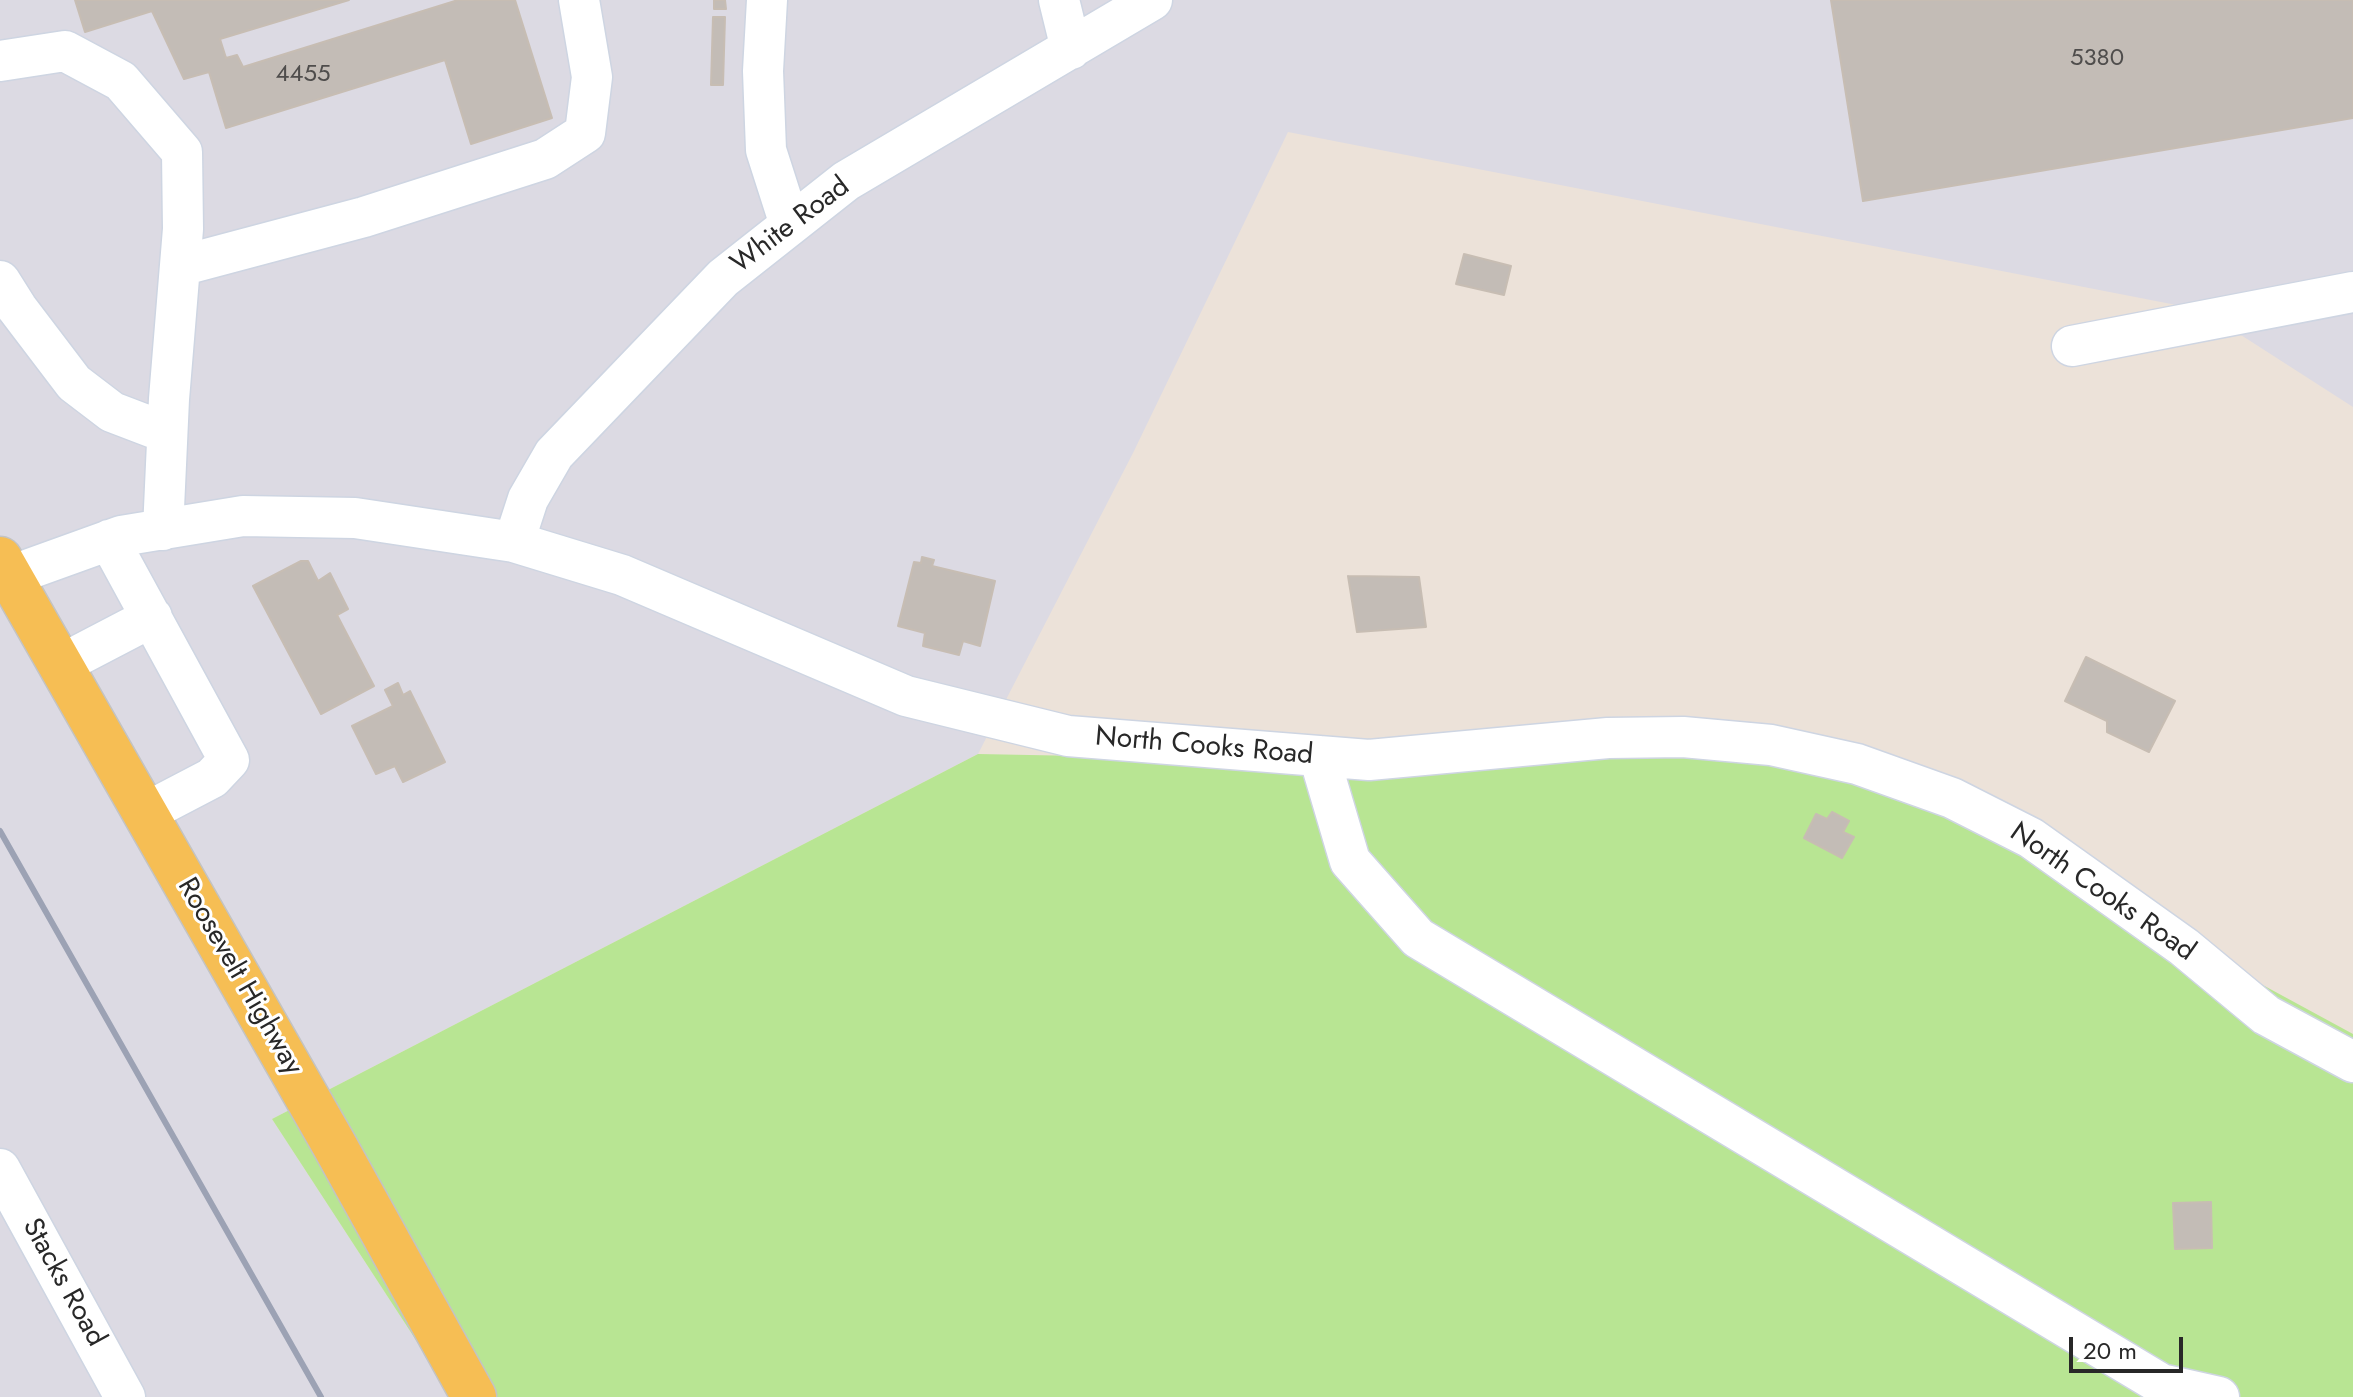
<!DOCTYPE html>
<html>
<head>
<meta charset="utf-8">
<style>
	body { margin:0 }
	#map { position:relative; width:2353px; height:1397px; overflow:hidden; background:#ece2d9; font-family:Jost,sans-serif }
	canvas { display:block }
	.scale { position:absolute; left:2069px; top:1337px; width:114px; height:36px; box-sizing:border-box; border:4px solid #282828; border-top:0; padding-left:10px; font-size:24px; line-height:28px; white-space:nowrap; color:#282828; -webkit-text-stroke:6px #fff; paint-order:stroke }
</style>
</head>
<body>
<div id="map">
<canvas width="2353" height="1397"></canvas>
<div class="scale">20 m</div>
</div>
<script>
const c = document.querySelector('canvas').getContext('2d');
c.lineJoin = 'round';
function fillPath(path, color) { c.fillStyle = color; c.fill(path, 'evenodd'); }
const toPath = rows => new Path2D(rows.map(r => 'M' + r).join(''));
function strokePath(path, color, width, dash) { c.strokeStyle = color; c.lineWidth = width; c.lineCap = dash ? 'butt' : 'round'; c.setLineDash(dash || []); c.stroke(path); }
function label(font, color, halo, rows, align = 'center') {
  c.font = font + ' Jost,sans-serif'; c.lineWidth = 6; c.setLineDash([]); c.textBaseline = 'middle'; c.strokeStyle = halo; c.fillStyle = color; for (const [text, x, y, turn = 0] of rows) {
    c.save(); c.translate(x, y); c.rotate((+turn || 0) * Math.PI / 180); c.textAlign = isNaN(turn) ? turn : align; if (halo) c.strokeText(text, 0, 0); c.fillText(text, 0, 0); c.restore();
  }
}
const industrial = toPath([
	[0,0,2353,0,2353,407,2202,310,1288,132,1133,453,978,754,272,1119,453,1397,0,1397]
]);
const green = toPath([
	[1700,734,1898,787,2353,1034,2353,1397,453,1397,272,1119,978,754,1286,760]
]);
const building = toPath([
	[75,0,349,0,220,39,226,58,237,55,243,67,458,0,515,0,552,118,471,144,445,60,226,128,209,72,184,79,152,11,85,32,75,0],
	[714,0,725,0,726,9,714,9,714,0],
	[1831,0,2353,0,2353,118,1863,201,1831,0],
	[713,17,725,17,723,85,711,85,713,17],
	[1464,254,1511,266,1504,295,1456,284,1464,254],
	[922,557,934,560,932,566,995,581,980,646,963,641,959,655,923,646,925,633,898,626,914,562,921,563,922,557],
	[301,561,308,561,318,581,330,573,348,609,337,615,374,686,321,714,253,586,301,561],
	[1348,576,1419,577,1426,627,1357,632,1348,576],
	[2086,657,2175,701,2149,752,2107,732,2107,721,2065,701,2086,657],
	[398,683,403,695,410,691,445,762,403,782,395,766,376,774,352,726,393,706,385,690,398,683],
	[1832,812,1849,821,1843,832,1854,837,1842,858,1804,838,1816,814,1827,819,1832,812],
	[2211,1202,2212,1248,2175,1249,2173,1203,2211,1202]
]);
const minor = toPath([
	[767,0,763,71,766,150,790,225],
	[1059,0,1071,49],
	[0,61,65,51,121,81,182,152,183,229,169,399,163,530],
	[180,266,364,217,545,159,585,133,592,77,579,0],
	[0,281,17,308,74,383,112,412,167,433],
	[2072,346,2353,292],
	[109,540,229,760,212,778,145,813],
	[514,542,528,499,554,454,723,278,846,181,1152,0],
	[10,576,121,536,243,516,355,518,514,542,622,575,906,696,1068,736,1369,760,1608,738,1683,737,1771,745,1857,764,1952,798,2031,838,2184,947,2266,1015,2353,1062],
	[60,665,152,617],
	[1319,756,1350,861,1418,938,2161,1384,2219,1397],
	[0,1169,125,1397]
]);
const major = toPath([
	[0,559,336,1148,474,1397]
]);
const rail = toPath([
	[0,831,321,1397]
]);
const numberNames = [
	["5380",2097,59],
	["4455",303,75]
];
const streetNames = [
	["White Road",791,226,-37],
	["North Cooks Road",1204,747,5],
	["North Cooks Road",2102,893,35],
	["Roosevelt Highway",239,977,60],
	["Stacks Road",63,1283,61]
];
fillPath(industrial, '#dcdae3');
fillPath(green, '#b8e593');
fillPath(building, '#c3bcb6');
strokePath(building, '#c7bdb3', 2);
strokePath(minor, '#ced5e2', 43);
strokePath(major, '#c3c3c3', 47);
strokePath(minor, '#fff', 40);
strokePath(major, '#f6be54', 44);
strokePath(rail, '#9ca2b4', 6);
label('24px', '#4f4d4c', null, numberNames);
label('28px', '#282828', '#fff', streetNames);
</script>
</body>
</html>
